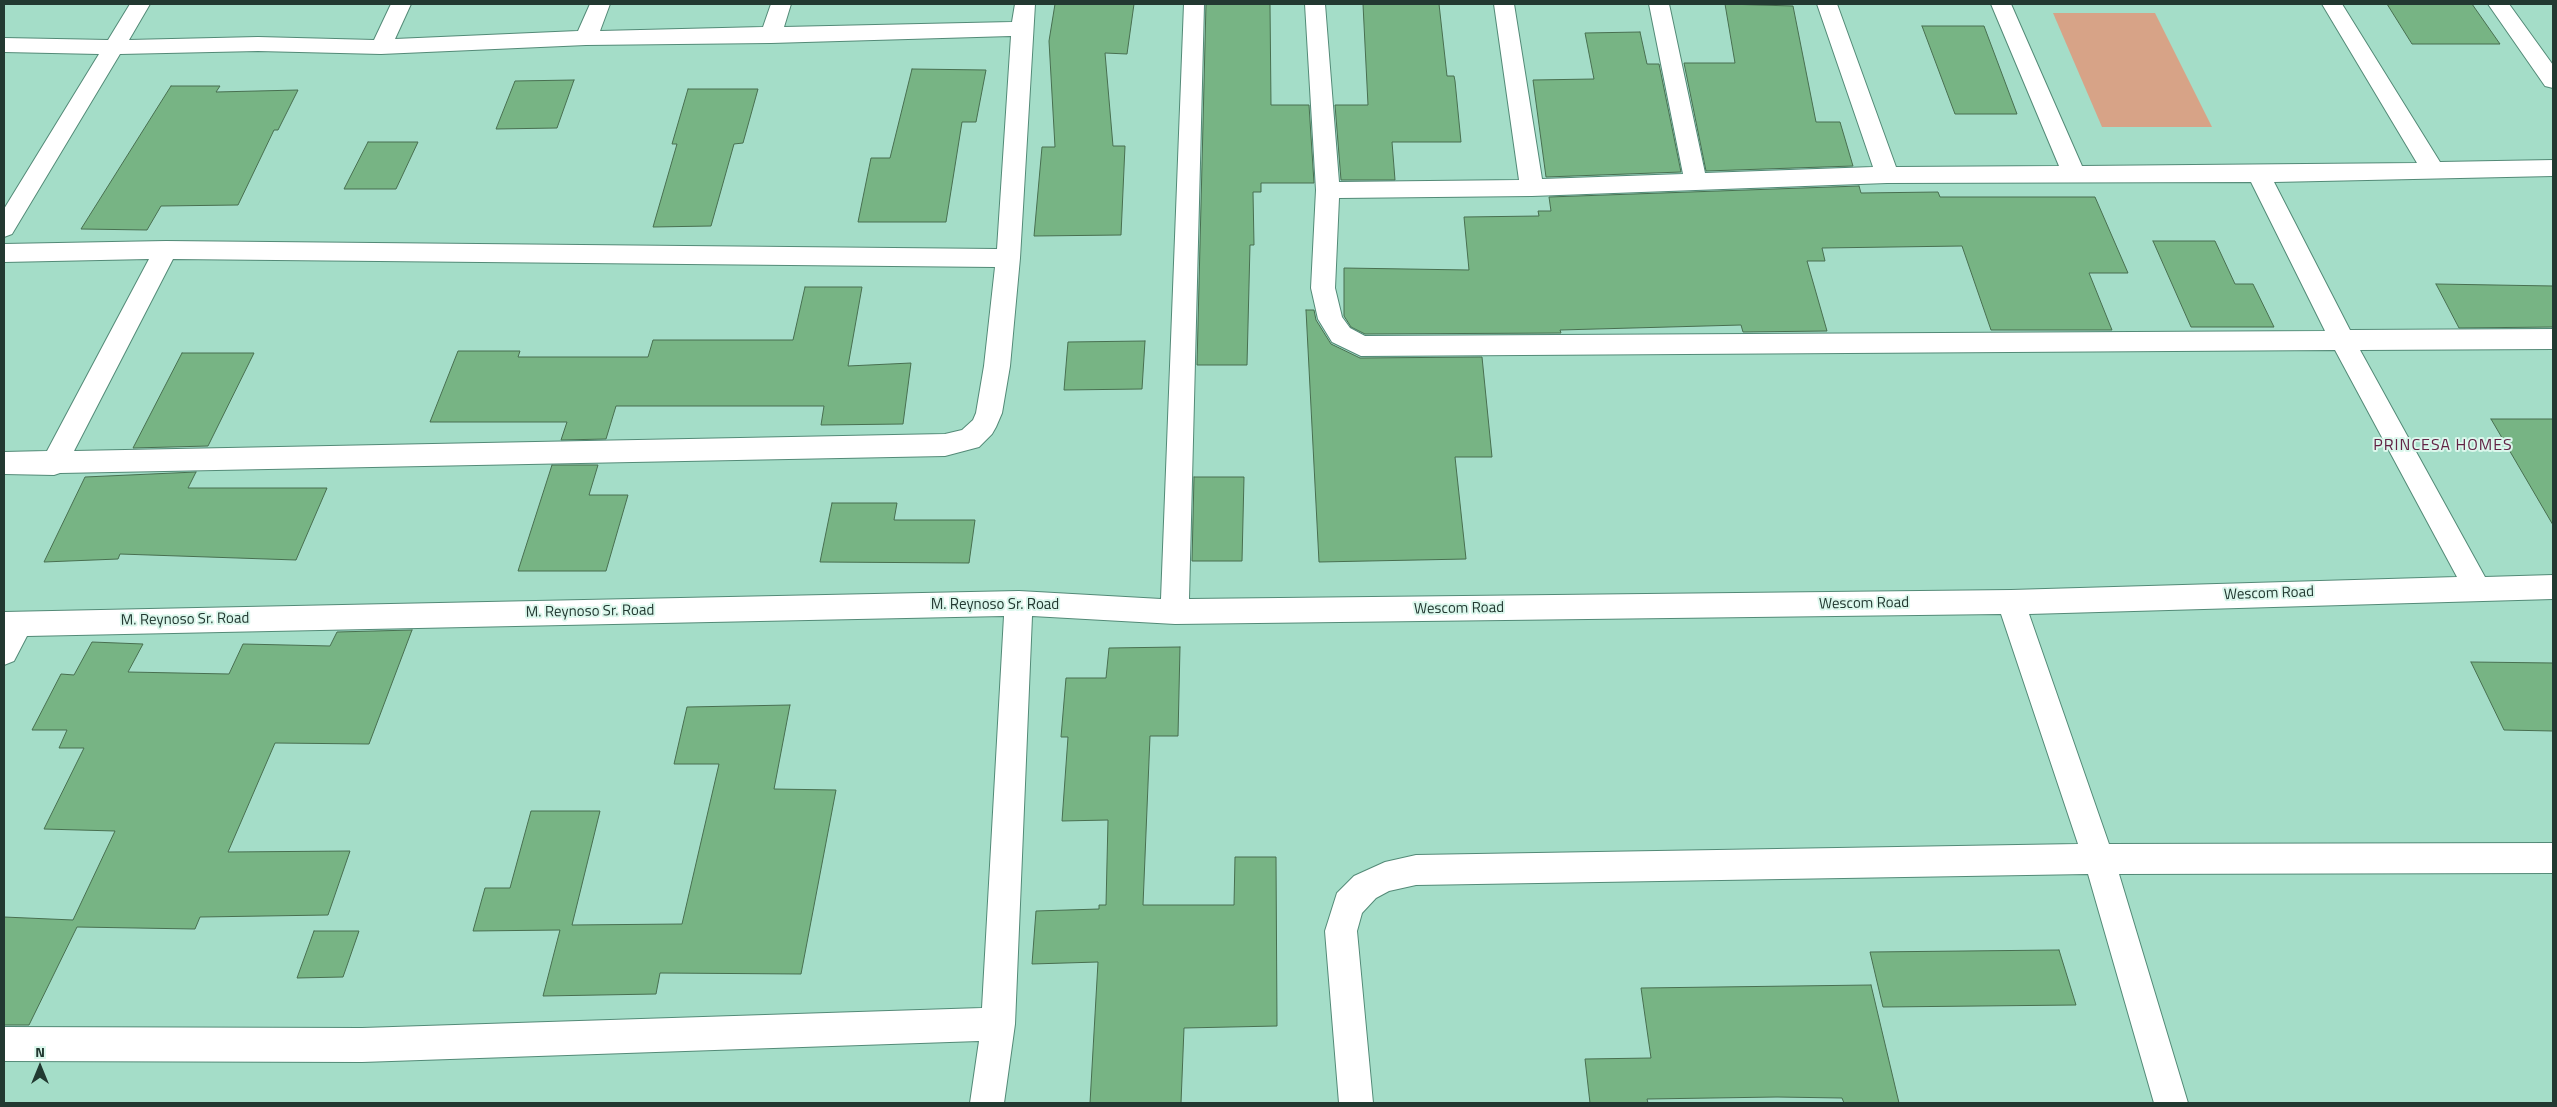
<!DOCTYPE html>
<html>
<head>
<meta charset="utf-8">
<style>
	body { margin:0 }
	#map { position:relative; width:2557px; height:1107px; overflow:hidden; background:#a4ddc8; font-family:"Titillium Web",sans-serif }
	canvas { display:block }
	.frame { position:absolute; inset:0; border:5px solid #223931; pointer-events:none }
	.north { position:absolute; left:15px; top:1042px; width:50px; height:50px; -webkit-text-stroke:4px #dbf7ec; paint-order:stroke; rotate:0deg; font-size:14px; font-weight:700; line-height:20px; text-align:center; color:#223931 }
	.north::after { content:''; display:block; margin:auto; width:18px; height:22px; background:#223931; clip-path:polygon(50% 0,100% 100%,50% 72%,0 100%) }
</style>
</head>
<body>
<div id="map">
<canvas width="2557" height="1107"></canvas>
<div class="frame"></div>
<div class="north">N</div>
</div>
<script>
const c = document.querySelector('canvas').getContext('2d');
c.lineJoin = 'round';
function fillPath(path, color) { c.fillStyle = color; c.fill(path, 'evenodd'); }
const toPath = rows => new Path2D(rows.map(r => 'M' + r).join(''));
function strokePath(path, color, width, dash) { c.strokeStyle = color; c.lineWidth = width; c.lineCap = dash ? 'butt' : 'round'; c.setLineDash(dash || []); c.stroke(path); }
function label(font, color, halo, rows, align = 'center') {
  c.font = font + ' "Titillium Web",sans-serif'; c.lineWidth = 4; c.setLineDash([]); c.textBaseline = 'middle'; c.strokeStyle = halo; c.fillStyle = color; for (const [text, x, y, turn = 0] of rows) {
    c.save(); c.translate(x, y); c.rotate((+turn || 0) * Math.PI / 180); c.textAlign = isNaN(turn) ? turn : align; if (halo) c.strokeText(text, 0, 0); c.fillText(text, 0, 0); c.restore();
  }
}
const green = toPath([
	[2053,13,2155,13,2212,127,2102,127]
]);
const building = toPath([
	[1055,4,1134,4,1127,54,1105,53,1113,146,1125,146,1121,235,1034,236,1042,147,1055,147,1049,41,1055,4],
	[1206,4,1270,4,1271,105,1309,105,1314,183,1261,183,1261,192,1253,192,1254,245,1250,245,1247,365,1197,365,1206,4],
	[1363,4,1439,4,1447,76,1454,76,1455,81,1461,142,1392,142,1395,180,1341,180,1335,105,1368,105,1363,4],
	[1725,4,1793,6,1816,122,1840,122,1853,166,1706,171,1684,63,1735,63,1725,4],
	[2387,4,2472,4,2500,44,2412,44,2387,4],
	[1922,26,1984,26,2017,114,1955,114,1922,26],
	[1640,32,1647,64,1659,64,1681,172,1546,177,1533,80,1594,79,1585,33,1640,32],
	[912,69,986,70,976,122,962,122,946,222,858,222,871,158,890,158,912,69],
	[574,80,557,128,496,129,515,81,574,80],
	[171,86,220,86,216,92,298,90,278,130,274,130,238,205,161,206,147,230,81,229,171,86],
	[688,89,758,89,743,143,734,144,711,226,653,227,677,144,672,144,688,89],
	[368,142,418,142,396,189,344,189,368,142],
	[1859,186,1861,193,1938,192,1940,197,2095,197,2128,273,2089,273,2112,330,1991,330,1962,246,1822,248,1825,261,1807,261,1827,331,1743,332,1741,325,1560,330,1561,333,1365,334,1351,327,1344,316,1344,268,1469,270,1464,217,1539,216,1538,211,1551,211,1549,197,1859,186],
	[2153,241,2215,241,2235,284,2253,284,2274,327,2191,327,2153,241],
	[2436,284,2553,286,2553,327,2459,328,2436,284],
	[805,287,862,287,848,366,911,363,903,424,821,425,824,406,616,406,606,439,561,440,567,422,430,422,458,351,520,351,518,357,648,357,653,340,793,340,805,287],
	[1306,310,1314,310,1316,320,1331,344,1360,358,1482,357,1492,457,1455,457,1466,559,1319,562,1306,310],
	[1145,341,1142,389,1064,390,1068,342,1145,341],
	[182,353,254,353,208,446,133,448,182,353],
	[2491,419,2553,419,2553,525,2491,419],
	[552,465,598,465,589,495,628,495,606,571,518,571,552,465],
	[196,472,188,488,327,488,296,560,120,554,118,559,44,562,85,477,196,472],
	[1194,477,1244,477,1242,561,1192,561,1194,477],
	[832,503,897,503,894,520,975,520,969,563,820,562,832,503],
	[412,630,369,744,275,743,228,852,350,851,328,915,200,917,195,929,77,927,29,1025,4,1025,4,917,73,920,115,831,44,829,84,748,59,748,67,730,32,730,61,674,74,675,92,642,143,644,128,672,229,674,243,644,330,646,337,632,412,630],
	[1180,647,1178,736,1150,736,1143,905,1234,905,1235,857,1276,857,1277,1026,1184,1028,1181,1103,1090,1103,1098,962,1032,964,1036,911,1099,909,1099,905,1106,905,1108,820,1062,821,1068,737,1061,737,1066,678,1106,678,1109,648,1180,647],
	[2471,662,2553,663,2553,731,2504,730,2471,662],
	[790,705,774,789,836,790,801,974,660,973,656,994,543,996,560,930,473,931,485,888,510,888,531,811,600,811,572,925,682,924,719,764,674,764,687,707,790,705],
	[314,931,359,931,343,977,297,978,314,931],
	[2059,950,2076,1005,1883,1007,1870,952,2059,950],
	[1871,985,1899,1103,1844,1103,1842,1098,1777,1097,1647,1099,1648,1103,1590,1103,1585,1059,1651,1058,1641,988,1871,985]
]);
const minor = toPath([
	[130,4,150,4,129,40,258,37,374,40,391,4,411,4,395,39,578,31,590,4,610,4,600,31,763,27,771,4,791,4,784,27,1012,22,1015,4,1035,4,1020,258,1010,366,1002,413,996,427,992,434,979,447,945,456,60,473,54,475,4,474,4,452,47,451,149,259,4,262,4,244,166,241,997,249,1011,36,771,43,586,45,381,54,258,51,120,54,12,234,4,237,4,209,99,54,4,52,4,38,108,40,130,4],
	[173,259,995,267,984,366,976,413,973,420,962,430,945,434,74,451,173,259],
	[1184,4,1204,4,1189,599,2011,590,2457,577,2335,350,1361,356,1332,342,1318,319,1311,288,1316,190,1305,4,1325,4,1339,182,1519,180,1494,4,1514,4,1542,179,1683,174,1649,4,1669,4,1705,173,1873,167,1817,4,1837,4,1896,167,2059,166,1991,4,2011,4,2082,166,2417,163,2322,4,2342,4,2440,162,2553,160,2553,176,2274,182,2350,330,2553,329,2553,349,2360,350,2485,577,2553,575,2553,599,2029,614,2109,844,2553,843,2553,873,2119,874,2188,1103,2154,1103,2088,874,1416,885,1389,891,1376,898,1362,913,1357,931,1373,1103,1339,1103,1325,931,1337,893,1354,876,1385,862,1416,855,2078,844,2001,614,1175,624,1032,616,1015,1024,1004,1103,970,1103,979,1041,362,1062,4,1061,4,1027,362,1028,982,1008,1004,616,27,636,14,661,4,665,4,612,1019,591,1161,599,1184,4],
	[2251,182,2325,331,1365,336,1350,328,1342,317,1335,288,1339,198,1532,196,1887,183,2251,182],
	[2488,4,2509,4,2553,65,2553,88,2545,86,2488,4]
]);
const streetNames = [
	["Wescom Road",2269,594,-2],
	["Wescom Road",1864,604,-1],
	["M. Reynoso Sr. Road",995,605],
	["Wescom Road",1459,609,-1],
	["M. Reynoso Sr. Road",590,612,-1],
	["M. Reynoso Sr. Road",185,620,-1]
];
const neighbourhoodNames = [
	["PRINCESA HOMES",2443,446]
];
fillPath(green, '#d7a387');
fillPath(building, '#77b484');
strokePath(building, '#486f50', 1);
strokePath(minor, '#538a77', 2);
fillPath(minor, '#fff');
label('15px', '#223931', '#dbf7ec', streetNames);
c.letterSpacing = '1px';
label('16px', '#622345', '#dbf7ec', neighbourhoodNames);
c.letterSpacing = '0px';
</script>
</body>
</html>
